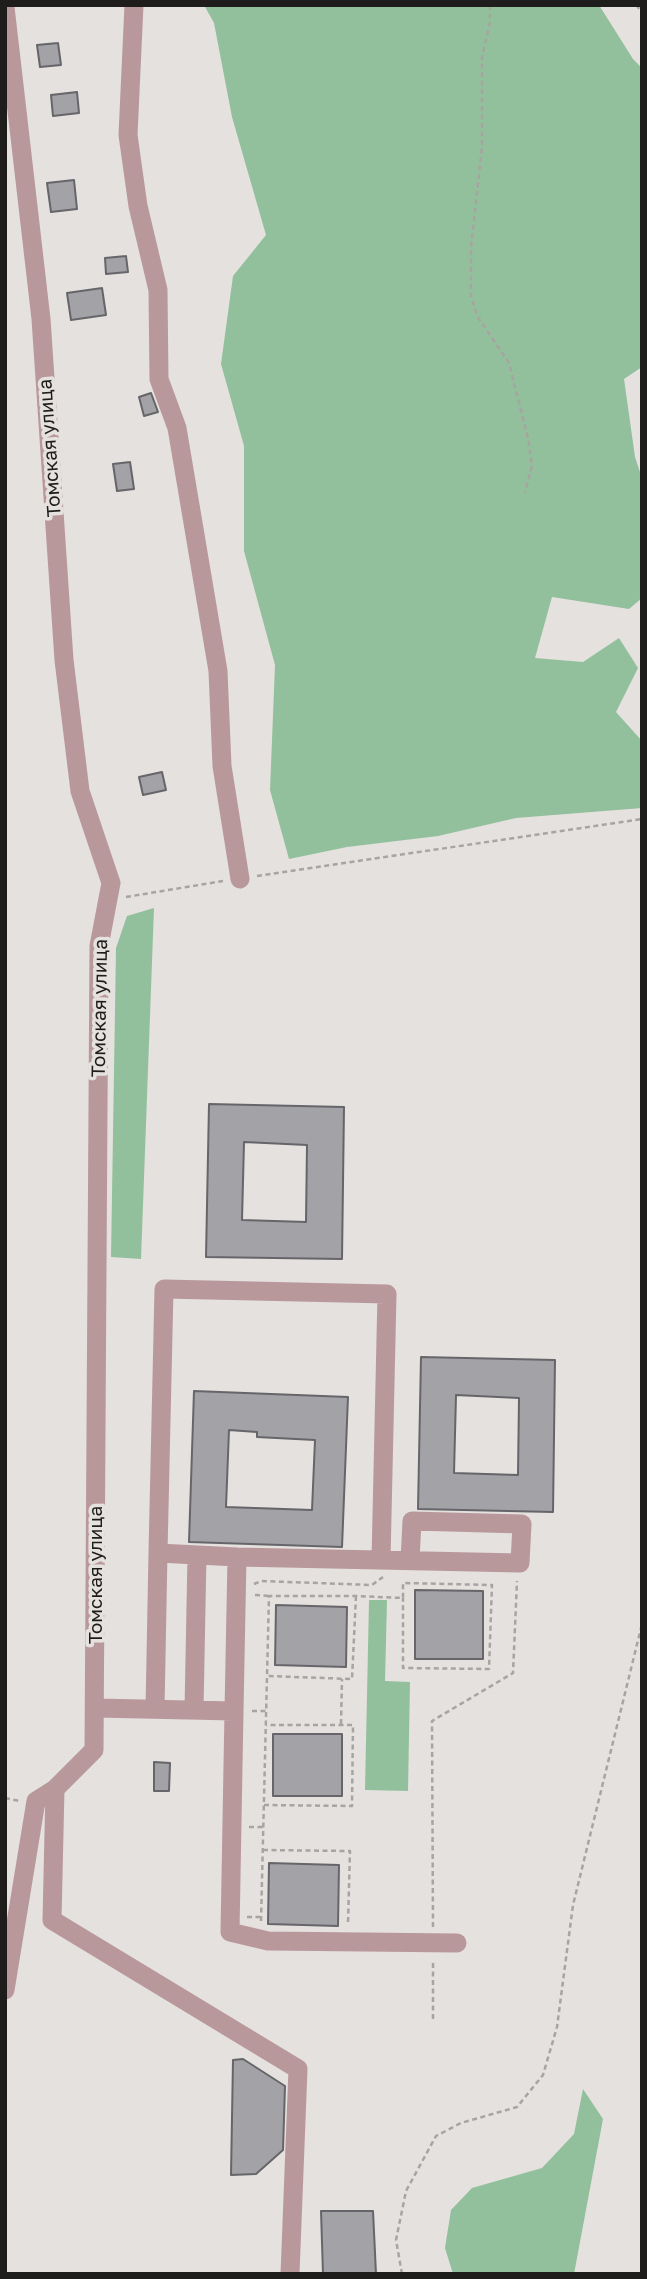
<!DOCTYPE html>
<html>
<head>
<meta charset="utf-8">
<style>
	body { margin:0 }
	#map { position:relative; width:647px; height:2279px; overflow:hidden; background:#e5e1de; font-family:"Golos Text",sans-serif }
	canvas { display:block }
	.frame { position:absolute; inset:0; border:7px solid #1e1d1c; pointer-events:none }
</style>
</head>
<body>
<div id="map">
<canvas width="647" height="2279"></canvas>
<div class="frame"></div>
</div>
<script>
const c = document.querySelector('canvas').getContext('2d');
c.lineJoin = 'round';
function fillPath(path, color) { c.fillStyle = color; c.fill(path, 'evenodd'); }
const toPath = rows => new Path2D(rows.map(r => 'M' + r).join(''));
function strokePath(path, color, width, dash) { c.strokeStyle = color; c.lineWidth = width; c.lineCap = dash ? 'butt' : 'round'; c.setLineDash(dash || []); c.stroke(path); }
function label(font, color, halo, rows, align = 'center') {
  c.font = font + ' "Golos Text",sans-serif'; c.lineWidth = 7; c.setLineDash([]); c.textBaseline = 'middle'; c.strokeStyle = halo; c.fillStyle = color; for (const [text, x, y, turn = 0] of rows) {
    c.save(); c.translate(x, y); c.rotate((+turn || 0) * Math.PI / 180); c.textAlign = isNaN(turn) ? turn : align; if (halo) c.strokeText(text, 0, 0); c.fillText(text, 0, 0); c.restore();
  }
}
const green = toPath([
	[204,5,599,5,633,59,642,68,642,367,624,379,635,457,642,478,642,598,629,609,552,597,535,658,583,662,619,638,638,668,616,712,642,741,642,808,516,818,438,836,347,847,289,859,270,790,275,665,244,551,244,446,221,364,233,276,266,235,232,117,214,23],
	[154,908,141,1259,111,1257,116,948,127,916],
	[369,1600,387,1600,385,1681,410,1682,408,1791,365,1790],
	[583,2089,603,2119,574,2274,453,2274,445,2248,451,2210,472,2188,542,2168,574,2134]
]);
const building = toPath([
	[58,43,61,65,40,67,37,45,58,43],
	[77,92,79,113,53,116,51,95,77,92],
	[74,180,77,209,51,212,47,183,74,180],
	[126,256,128,272,106,274,105,258,126,256],
	[102,288,106,315,71,320,67,293,102,288],
	[151,393,158,412,144,416,139,397,151,393],
	[130,462,134,489,117,491,113,464,130,462],
	[162,772,166,790,143,795,139,777,162,772],
	[209,1104,344,1107,342,1259,206,1257,209,1104],
	[244,1142,307,1145,306,1222,242,1220,244,1142],
	[421,1357,555,1360,553,1512,418,1509,421,1357],
	[456,1395,519,1398,518,1475,454,1473,456,1395],
	[194,1391,348,1397,342,1547,189,1542,194,1391],
	[229,1430,257,1432,257,1437,315,1440,312,1510,226,1507,229,1430],
	[415,1590,483,1591,483,1659,415,1659,415,1590],
	[276,1605,347,1607,346,1667,275,1665,276,1605],
	[273,1734,342,1734,342,1796,273,1796,273,1734],
	[154,1762,170,1763,169,1791,154,1791,154,1762],
	[269,1863,339,1865,338,1926,268,1924,269,1863],
	[243,2059,285,2086,283,2150,256,2174,231,2175,233,2060,243,2059],
	[321,2211,373,2211,376,2274,323,2274,321,2211]
]);
const path = toPath([
	[490,5,490,22,482,58,482,147,471,247,471,295,477,316,509,363,528,438,532,466,525,492],
	[636,5,642,12],
	[257,876,642,819],
	[126,897,223,881],
	[254,1584,261,1581,372,1585,383,1577],
	[255,1595,269,1596],
	[356,1596,352,1679,267,1676,269,1596,356,1596,403,1598,403,1583,492,1585,489,1669,403,1668,403,1598],
	[252,1711,267,1711],
	[341,1724,342,1679],
	[5,1798,19,1801],
	[264,1805,352,1806,353,1725,266,1725],
	[249,1827,263,1827],
	[263,1850,350,1851,348,1923],
	[247,1917,261,1917],
	[261,1921,267,1676],
	[433,1927,432,1721,513,1673,517,1581],
	[433,2019,433,1961],
	[402,2274,396,2240,406,2191,436,2136,461,2123,517,2107,543,2075,557,2027,573,1905,642,1624]
]);
const minor = toPath([
	[134,5,128,135,138,206,158,290,159,379,177,428,218,671,222,766,240,879],
	[5,7,41,319,64,660,80,791,111,883,99,946,94,1750,55,1789,36,1801,5,1990],
	[158,1553,164,1289,387,1294,381,1560],
	[96,1708,234,1711,230,1932,268,1941,457,1943],
	[155,1709,158,1553,237,1557],
	[194,1710,197,1555],
	[234,1711,237,1557,520,1563,522,1524,412,1521,410,1560],
	[55,1789,52,1920,298,2069,290,2274]
]);
const streetNames = [
	["Томская улица",50,448,-94],
	["Томская улица",100,1008,-89],
	["Томская улица",96,1575,-90]
];
fillPath(green, '#92c09c');
fillPath(building, '#a3a2a7');
strokePath(building, '#666569', 2);
strokePath(path, '#a7a4a1', 2.5, [5, 3.5]);
strokePath(minor, '#b9989c', 19);
label('19px', '#1e1d1c', '#e5e1de', streetNames);
</script>
</body>
</html>
